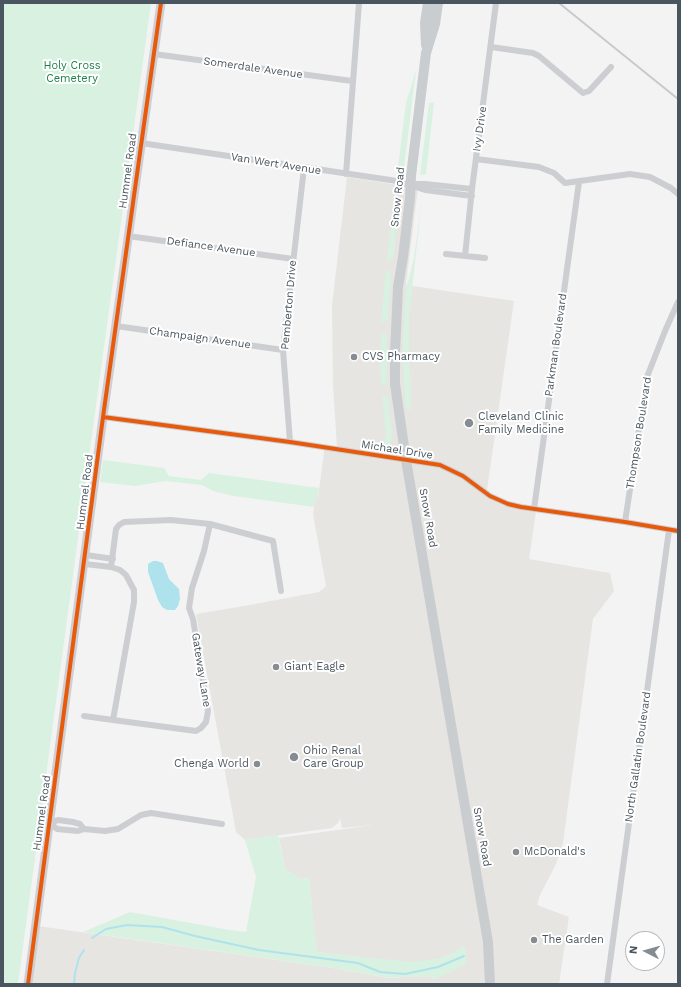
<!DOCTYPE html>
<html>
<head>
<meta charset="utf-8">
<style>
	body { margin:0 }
	#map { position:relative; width:681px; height:987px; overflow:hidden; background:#f3f3f3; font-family:"Work Sans",sans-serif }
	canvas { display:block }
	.frame { position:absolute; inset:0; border:4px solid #4a565f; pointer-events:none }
	.north { position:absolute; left:625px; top:931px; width:40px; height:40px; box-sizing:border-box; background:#fff; border:1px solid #b7bbbf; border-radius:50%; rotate:276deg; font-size:11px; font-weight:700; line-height:16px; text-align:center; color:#4a565f }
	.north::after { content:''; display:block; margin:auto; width:14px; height:18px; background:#858d93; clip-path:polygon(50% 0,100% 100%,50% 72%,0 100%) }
</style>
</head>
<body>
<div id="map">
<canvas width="681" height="987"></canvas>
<div class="frame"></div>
<div class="north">N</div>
</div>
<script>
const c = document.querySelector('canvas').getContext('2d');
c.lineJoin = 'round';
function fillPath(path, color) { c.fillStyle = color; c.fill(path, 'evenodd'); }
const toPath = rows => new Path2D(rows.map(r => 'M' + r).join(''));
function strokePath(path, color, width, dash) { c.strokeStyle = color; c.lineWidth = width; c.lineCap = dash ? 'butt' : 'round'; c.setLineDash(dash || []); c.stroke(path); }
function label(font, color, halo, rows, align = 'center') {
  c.font = font + ' "Work Sans",sans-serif'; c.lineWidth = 4; c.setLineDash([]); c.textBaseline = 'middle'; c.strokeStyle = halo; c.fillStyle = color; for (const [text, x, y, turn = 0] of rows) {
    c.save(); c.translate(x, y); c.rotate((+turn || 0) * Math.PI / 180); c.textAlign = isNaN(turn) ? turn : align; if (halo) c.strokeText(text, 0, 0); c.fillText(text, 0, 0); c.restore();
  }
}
const commercial = toPath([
	[347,177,418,188,406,285,514,301,486,497,502,505,520,510,536,512,529,559,610,573,614,591,593,619,563,843,556,864,540,895,537,905,569,917,559,984,31,984,38,926,333,968,389,978,419,976,430,977,436,979,438,960,407,963,316,952,309,878,301,879,285,869,279,838,374,825,342,828,340,818,338,823,332,828,266,837,245,840,236,832,196,614,250,605,319,592,326,586,313,514,315,498,318,498,325,445,337,447,333,385,332,305]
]);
const green = toPath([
	[3,3,151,3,85,486,18,984,3,984],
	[416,70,404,168,401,174,396,170,398,167,406,103],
	[434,102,426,174,420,175,429,103],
	[422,199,412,289,409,321,409,352,411,410,408,409,406,407,404,382,403,336,406,289,414,258],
	[392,218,397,222,393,259,387,262],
	[386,269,391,274,388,320,381,322],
	[381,332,387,335,387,383,381,386,380,363],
	[382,395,388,397,392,435,390,447,383,446,385,441,386,435],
	[103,460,164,468,169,476,201,480,209,473,319,488,318,498,315,498,314,507,234,496,213,491,202,485,165,481,135,486,100,482],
	[278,835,285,869,301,879,309,878,317,952,411,962,436,959,451,954,459,948,466,947,466,964,436,979,430,977,419,976,389,978,333,968,83,932,130,912,230,930,246,932,256,877,245,840]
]);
const water = toPath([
	[153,561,157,561,163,563,169,579,179,589,180,599,178,606,175,610,167,610,162,607,158,600,148,572,148,564]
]);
const stream = toPath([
	[92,938,106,929,127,925,162,927,195,936,259,950,358,963,380,972,405,974,438,967,464,956],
	[74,984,75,973,79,958,84,950]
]);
const street = toPath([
	[491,47,533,53,539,56,583,93,589,91,611,67],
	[154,54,352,81],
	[141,143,397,181,425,190,472,196],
	[476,159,539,167,554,173,565,183,630,174,650,177,671,188,678,194],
	[346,174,359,3],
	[414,184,425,184,472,189],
	[128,236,293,259],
	[446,254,485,258],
	[465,256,472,189,496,3],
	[116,326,283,350],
	[103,417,290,442,440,465,463,476,490,496,508,504,521,507,625,522,678,531],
	[290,442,283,350,304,168],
	[534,509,579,182],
	[625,522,647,377,665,331,678,302],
	[86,555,113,559],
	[85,564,111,567,120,570,126,575,134,590,134,602,113,720,196,731,201,728,206,722,208,711,193,619,189,608,192,588,204,551,210,524],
	[111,567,116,529,119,525,124,522,171,520,210,524,273,541,281,591],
	[84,716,113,720],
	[50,823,57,829,78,831,84,829,105,831,118,829,141,815,151,813,222,824],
	[50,823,58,820,73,822,80,824,84,829],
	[607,984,669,530]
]);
const secondary = toPath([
	[28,984,103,417,161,3]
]);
const primary = toPath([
	[438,3,435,24,426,53,411,176,410,198,403,257,398,287,395,353,395,384,406,460,488,942,490,984],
	[426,45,425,23,428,3]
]);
const rail = toPath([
	[559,3,678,99]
]);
const cycleway = toPath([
	[103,417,290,442,440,465,463,476,490,496,508,504,521,507,625,522,678,531],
	[28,984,103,417,161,3]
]);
const markers = [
	[354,357,4,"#858d93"],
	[469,423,5,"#858d93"],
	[276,667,4,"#858d93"],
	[294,757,5,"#858d93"],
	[257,764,4,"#858d93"],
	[516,852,4,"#858d93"],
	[534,940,4,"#858d93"]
];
const parkNames = [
	["Holy Cross",72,66],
	["Cemetery",72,79]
];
const streetNames = [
	["Somerdale Avenue",253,68,8],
	["Ivy Drive",480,129,-82],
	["Van Wert Avenue",276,164,9],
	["Hummel Road",128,171,-82],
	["Snow Road",398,197,-84],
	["Defiance Avenue",211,247,8],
	["Pemberton Drive",289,305,-85],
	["Champaign Avenue",200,338,8],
	["Parkman Boulevard",556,345,-82],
	["Thompson Boulevard",639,433,-81],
	["Michael Drive",397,450,9],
	["Hummel Road",85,492,-83],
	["Snow Road",428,518,80],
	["Gateway Lane",201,670,81],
	["North Gallatin Boulevard",638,757,-82],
	["Hummel Road",42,813,-82],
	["Snow Road",482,837,80]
];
const poiNames = [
	["CVS Pharmacy",362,357],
	["Cleveland Clinic",478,417],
	["Family Medicine",478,430],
	["Giant Eagle",284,667],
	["Ohio Renal",303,751],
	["Care Group",303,764],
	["Chenga World",249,764,"right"],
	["McDonald's",524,852],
	["The Garden",542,940]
];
fillPath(commercial, '#e7e5e2');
fillPath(green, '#d9f1e1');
fillPath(water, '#aee3ed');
strokePath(stream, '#aee3ed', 2);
strokePath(street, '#ccced1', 6);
strokePath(secondary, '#cdcfd2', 9);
strokePath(primary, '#c9cdcf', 10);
strokePath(rail, '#c7c9cb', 2);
strokePath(cycleway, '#e8590c', 4);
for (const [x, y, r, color] of markers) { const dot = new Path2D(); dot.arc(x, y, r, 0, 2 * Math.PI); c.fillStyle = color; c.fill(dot); strokePath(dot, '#fff', 1.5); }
label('11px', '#1b8048', '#fff', parkNames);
label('11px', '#4a565f', '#fff', streetNames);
label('11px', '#4a565f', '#fff', poiNames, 'left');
</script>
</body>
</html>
